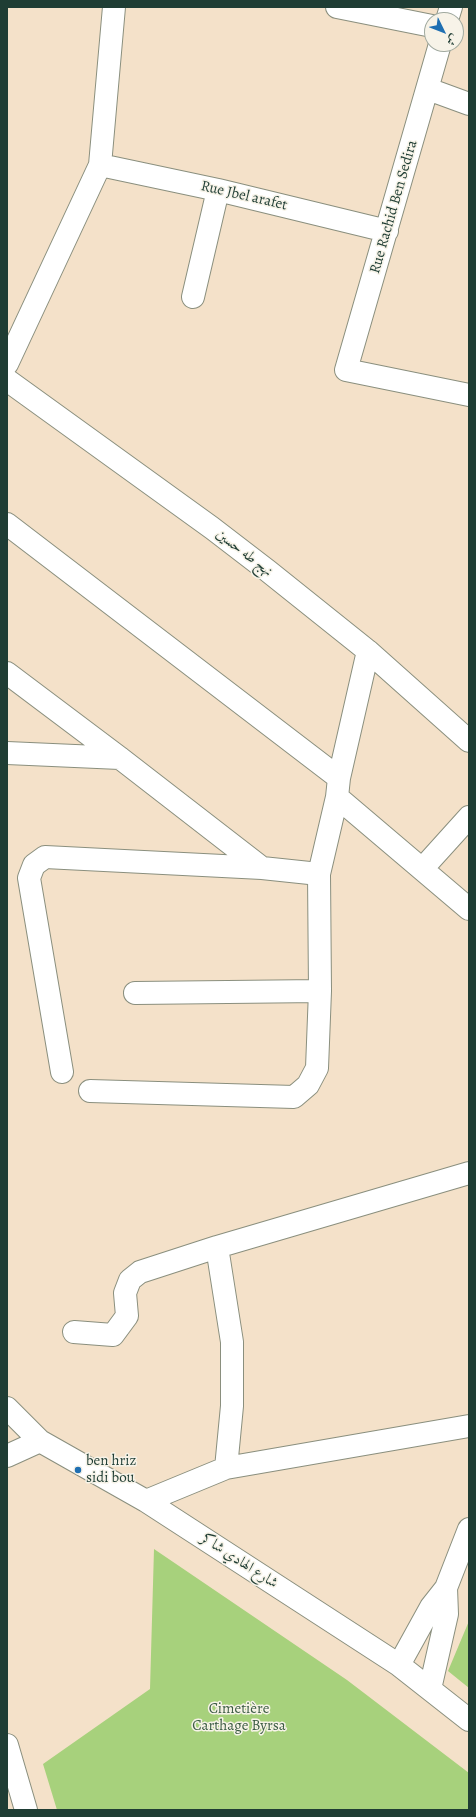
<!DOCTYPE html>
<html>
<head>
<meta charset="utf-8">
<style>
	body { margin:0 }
	#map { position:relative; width:476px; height:1817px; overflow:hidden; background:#f4e1c9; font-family:Alegreya,Amiri,serif }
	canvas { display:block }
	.frame { position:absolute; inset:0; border:8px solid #1f3d34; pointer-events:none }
	.north { position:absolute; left:424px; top:12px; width:40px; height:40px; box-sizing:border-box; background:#f7f3e8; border:1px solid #a1aaa0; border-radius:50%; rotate:133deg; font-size:11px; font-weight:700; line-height:16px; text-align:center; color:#1f3d34 }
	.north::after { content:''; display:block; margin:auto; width:14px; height:18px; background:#1f6fb2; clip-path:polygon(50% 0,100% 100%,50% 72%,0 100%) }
</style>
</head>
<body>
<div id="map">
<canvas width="476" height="1817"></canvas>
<div class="frame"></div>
<div class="north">ش</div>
</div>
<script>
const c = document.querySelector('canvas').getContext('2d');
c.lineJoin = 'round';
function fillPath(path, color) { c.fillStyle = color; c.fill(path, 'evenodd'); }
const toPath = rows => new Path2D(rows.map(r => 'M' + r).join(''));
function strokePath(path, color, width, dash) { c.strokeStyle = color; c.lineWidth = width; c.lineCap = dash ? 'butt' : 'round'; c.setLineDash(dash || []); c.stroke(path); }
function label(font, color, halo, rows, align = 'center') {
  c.font = font + ' Alegreya,Amiri,serif'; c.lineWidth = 3; c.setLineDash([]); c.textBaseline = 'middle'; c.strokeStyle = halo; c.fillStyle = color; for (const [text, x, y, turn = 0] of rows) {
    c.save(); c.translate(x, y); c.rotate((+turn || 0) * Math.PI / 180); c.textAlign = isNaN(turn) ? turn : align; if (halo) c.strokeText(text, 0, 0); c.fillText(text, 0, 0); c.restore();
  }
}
const green = toPath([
	[154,1549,347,1680,469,1773,469,1810,57,1810,43,1764,150,1689],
	[469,1621,469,1688,448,1671]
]);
const minor = toPath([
	[337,7,432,26],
	[447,20,451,7],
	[440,44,346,370,469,395],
	[428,89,469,104],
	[100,165,218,190,387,231],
	[193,297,218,190],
	[7,364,100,165,114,7],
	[7,380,212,528,268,571,368,651,469,741],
	[7,524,339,778],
	[7,673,120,758,262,868],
	[7,753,120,758],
	[337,797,469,909],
	[423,868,469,817],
	[135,993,320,991],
	[62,1072,29,878,34,865,45,857,262,868,319,874],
	[90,1091,294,1097,308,1085,317,1068,320,991,319,874,337,797,339,778,368,651],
	[217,1247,232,1342,232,1406,226,1468],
	[74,1332,113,1335,127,1316,125,1293,130,1280,140,1272,217,1247,469,1173],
	[7,1408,40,1441,146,1501,399,1665,469,1720],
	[7,1456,40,1441],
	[146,1501,226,1468,469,1426],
	[399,1665,431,1607,446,1588,469,1529],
	[430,1689,447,1614,446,1588],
	[7,1745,26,1810]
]);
const markers = [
	[78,1470,4,"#1f6fb2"]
];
const streetNames = [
	["Rue Jbel arafet",244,196,13],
	["Rue Rachid Ben Sedira",394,207,-74],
	["نهج طه حسين",244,553,38],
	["شارع الهادي شاكر",239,1561,33]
];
const poiNames = [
	["ben hriz",86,1461],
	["sidi bou",86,1478]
];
const parkNames = [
	["Cimetière",239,1709],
	["Carthage Byrsa",239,1726]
];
fillPath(green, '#a7d17c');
strokePath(minor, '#8a8f7e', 24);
strokePath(minor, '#fff', 22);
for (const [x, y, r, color] of markers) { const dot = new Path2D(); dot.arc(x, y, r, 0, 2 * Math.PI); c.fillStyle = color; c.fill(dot); strokePath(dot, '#f7f3e8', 1.5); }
label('15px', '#1f3d34', '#f7f3e8', streetNames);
label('15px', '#1f3d34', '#f7f3e8', poiNames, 'left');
label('15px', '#3a5b42', '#f7f3e8', parkNames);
</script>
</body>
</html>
